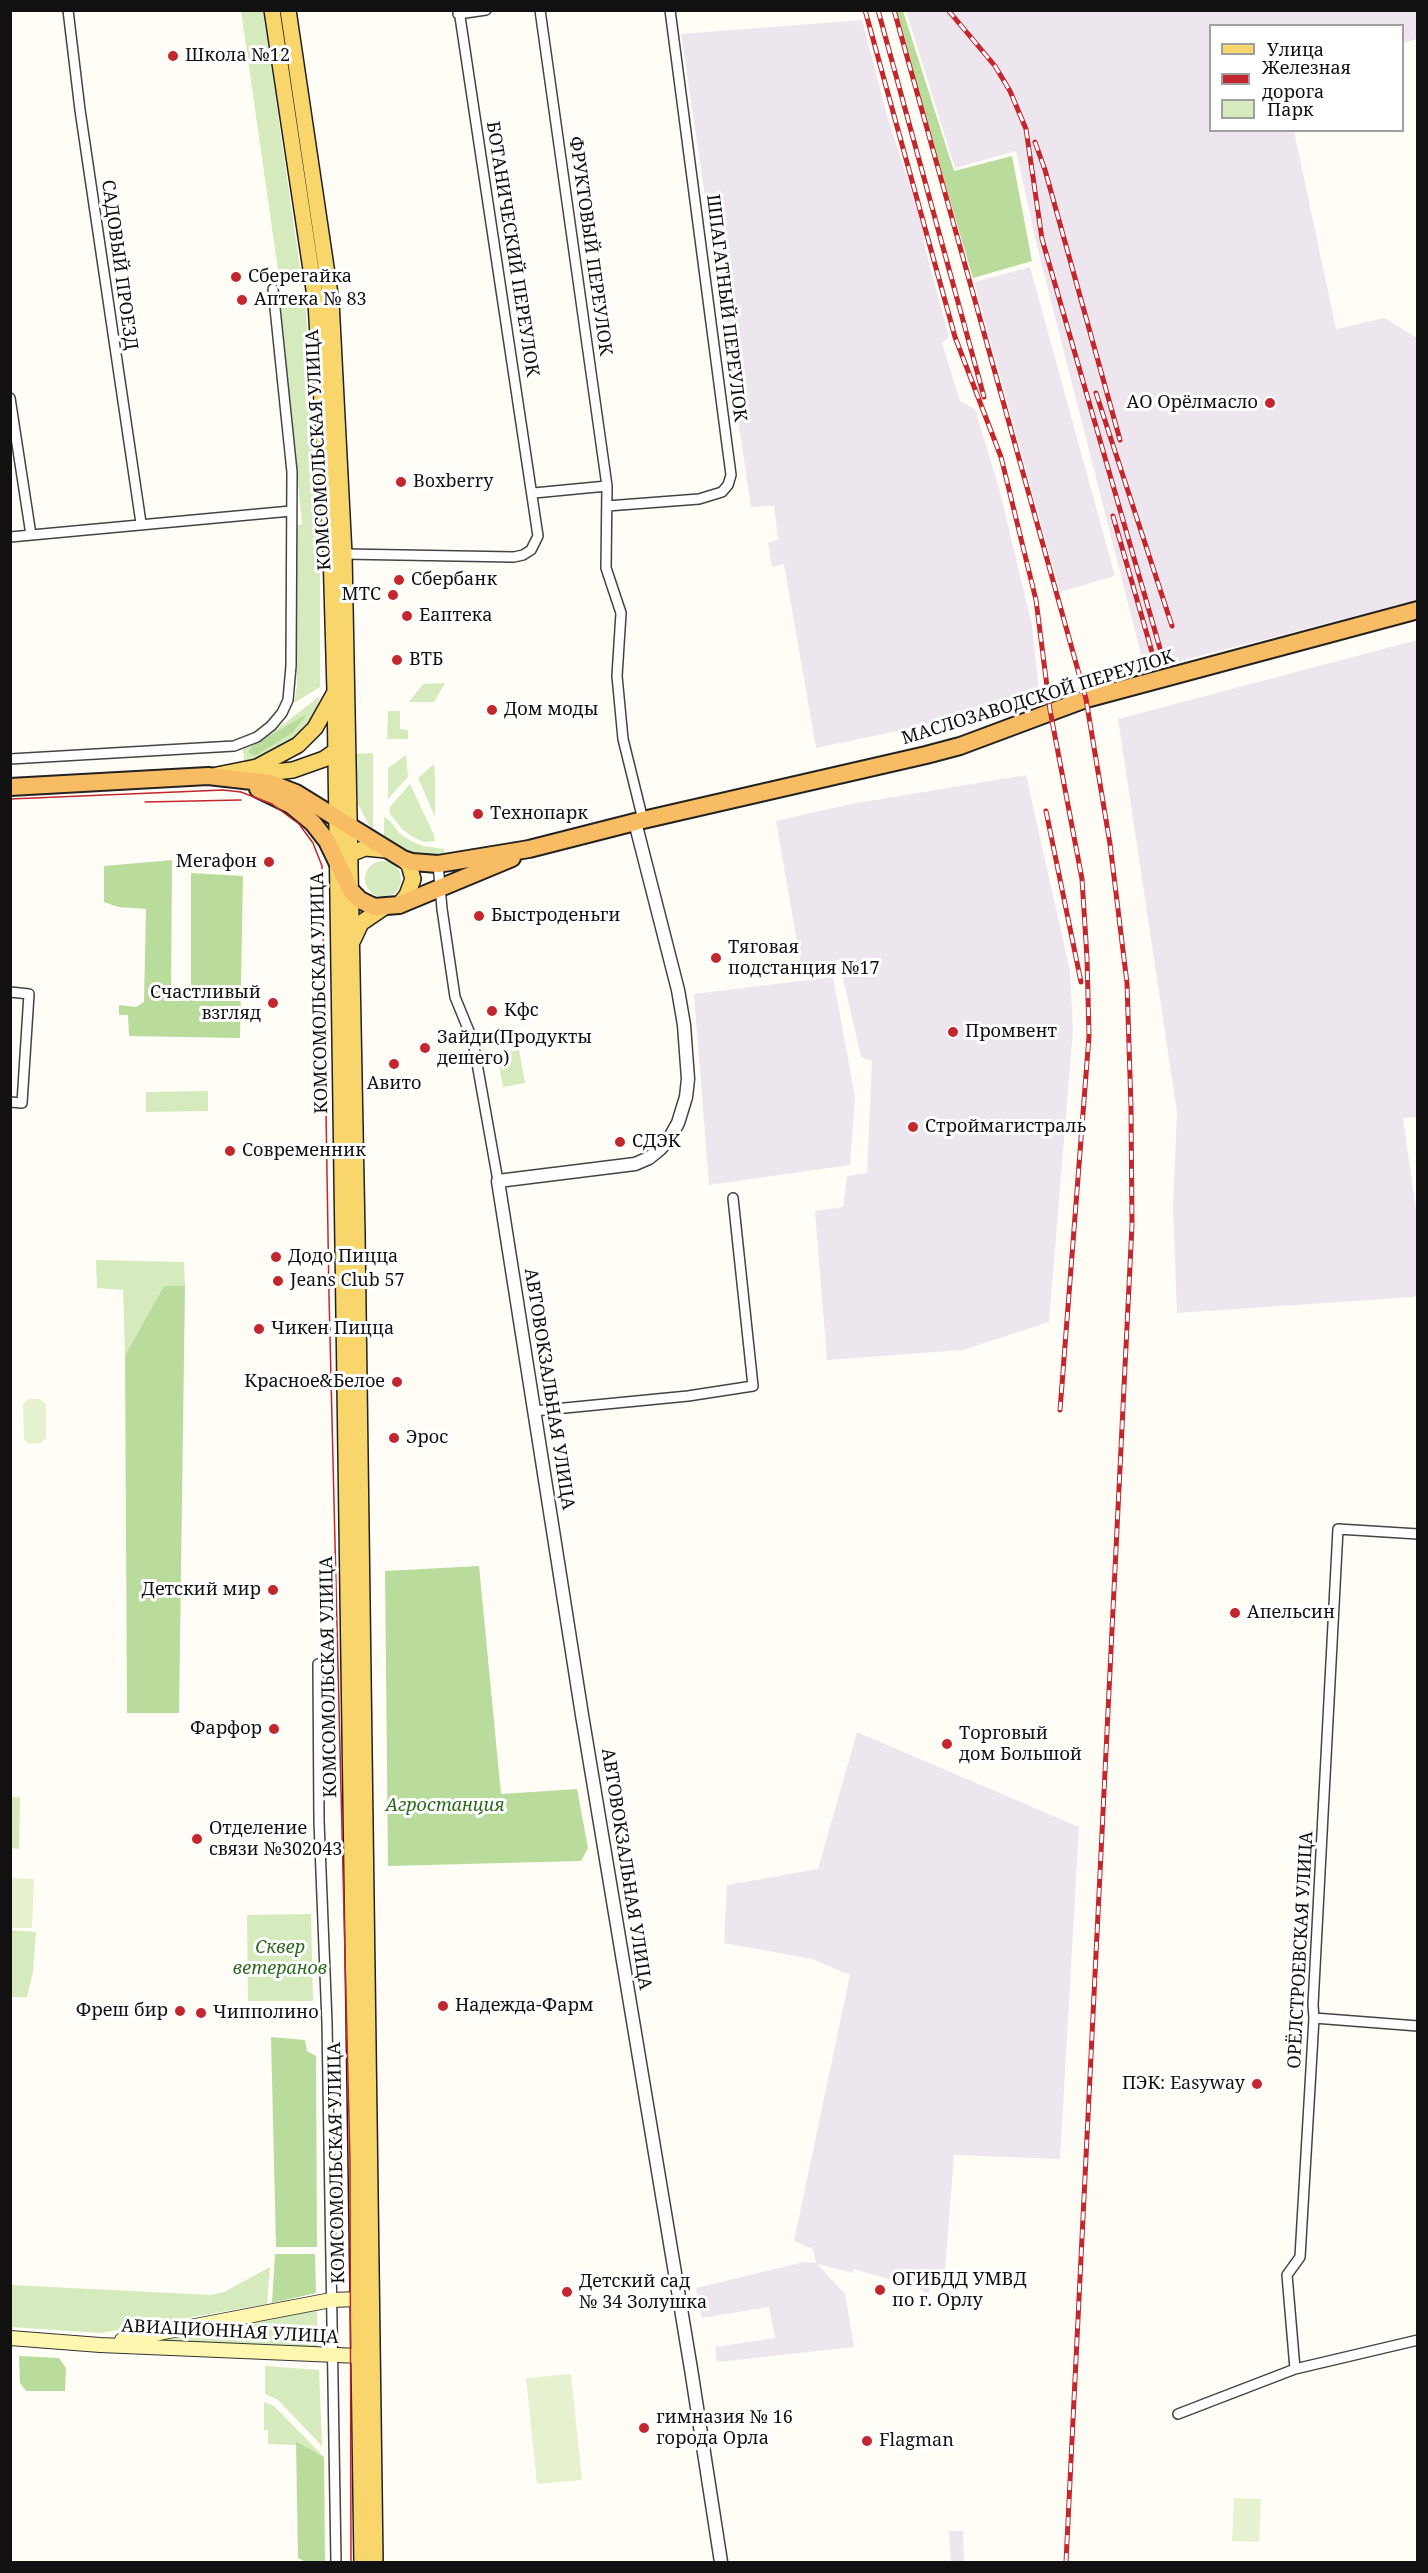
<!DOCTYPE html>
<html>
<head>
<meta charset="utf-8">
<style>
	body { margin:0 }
	#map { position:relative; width:1428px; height:2573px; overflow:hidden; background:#fffdf5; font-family:"Noto Serif",serif }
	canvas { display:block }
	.frame { position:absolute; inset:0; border:12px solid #111; pointer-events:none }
	.legend { position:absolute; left:1209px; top:24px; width:195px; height:108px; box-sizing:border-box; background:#fff; border:2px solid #a0a0a0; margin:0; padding:8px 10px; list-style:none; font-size:18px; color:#111 }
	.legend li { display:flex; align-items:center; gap:12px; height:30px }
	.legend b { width:30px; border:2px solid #a0a0a0 }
</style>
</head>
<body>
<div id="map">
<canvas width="1428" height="2573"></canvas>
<div class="frame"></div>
<ul class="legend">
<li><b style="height:8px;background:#f9d66b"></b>Улица</li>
<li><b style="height:8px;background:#c4262e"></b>Железная дорога</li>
<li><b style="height:16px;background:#d5ebbd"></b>Парк</li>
</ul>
</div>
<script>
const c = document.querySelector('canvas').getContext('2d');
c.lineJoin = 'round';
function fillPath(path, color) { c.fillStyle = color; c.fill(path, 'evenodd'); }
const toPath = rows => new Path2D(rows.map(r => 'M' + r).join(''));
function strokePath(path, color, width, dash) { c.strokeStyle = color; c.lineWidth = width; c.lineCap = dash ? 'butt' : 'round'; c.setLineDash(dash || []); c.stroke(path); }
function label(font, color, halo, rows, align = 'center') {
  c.font = font + ' "Noto Serif",serif'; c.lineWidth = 6; c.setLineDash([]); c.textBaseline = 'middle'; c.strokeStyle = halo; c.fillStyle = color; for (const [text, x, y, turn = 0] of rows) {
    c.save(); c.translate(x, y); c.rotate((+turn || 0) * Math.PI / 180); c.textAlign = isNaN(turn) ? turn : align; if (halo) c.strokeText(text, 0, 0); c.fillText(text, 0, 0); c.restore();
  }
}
const industrial = toPath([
	[906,11,1417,11,1417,39,1403,43,1402,26,1210,26,1210,130,1294,131,1336,329,1384,318,1417,338,1417,600,1145,670,1038,250,1016,151,955,168],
	[862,20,888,119,927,239,923,240,949,337,942,343,960,401,975,409,999,488,1032,625,1040,701,816,748,784,564,772,567,768,543,778,539,774,506,751,507,681,34],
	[1030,267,1115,576,1060,592,974,282],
	[1417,640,1418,1117,1403,1118,1417,1217,1417,1294,1414,1297,1177,1313,1173,1208,1177,1112,1118,719],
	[1026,775,1070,971,1073,1030,1049,1322,963,1350,827,1360,815,1211,843,1207,847,1176,867,1173,872,1061,861,1057,839,960,801,965,776,821,851,804],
	[833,977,855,1097,850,1165,709,1185,694,994],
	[857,1732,1079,1827,1060,2159,954,2155,945,2270,931,2270,929,2296,919,2288,854,2269,853,2273,817,2264,845,2294,854,2347,717,2362,715,2347,775,2338,769,2307,702,2318,696,2288,804,2262,816,2263,813,2249,794,2241,850,1975,812,1959,724,1943,727,1885,818,1869],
	[949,2531,963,2531,964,2562,951,2562]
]);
const green = toPath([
	[241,11,263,11,301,275,279,277],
	[305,296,320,522,320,687,294,703,297,686,294,526,302,524,280,299],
	[445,683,434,702,409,702,423,684],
	[320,696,316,714,291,741,254,760,244,761,243,748,285,723],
	[388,711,400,711,400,729,408,730,408,739,387,739],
	[373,753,373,833,358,804,356,754],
	[406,755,408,777,388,799,388,768],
	[434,764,435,780,435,817,418,778],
	[410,784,434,835,435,841,424,842,413,837,403,830,390,814,390,807],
	[384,817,389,820,400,834,413,842,423,846,444,849,445,855,427,856,410,854,376,837,384,836],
	'365 879a18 18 0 1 1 36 0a18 18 0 1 1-36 0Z',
	[519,1050,525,1083,503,1087,497,1054],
	[208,1091,208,1111,146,1112,146,1092],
	[96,1260,184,1262,185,1286,164,1286,125,1355,123,1290,97,1288],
	[10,1797,20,1797,19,1849,11,1848],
	[311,1914,313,2001,248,2001,247,1915],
	[10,1930,36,1932,33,1972,27,1997,11,1997],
	[270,2267,267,2304,100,2333,11,2327,11,2285,211,2295,224,2292],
	[317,2309,318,2349,153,2340],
	[265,2366,319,2370,322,2446,278,2400,265,2394],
	[264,2402,274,2406,324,2457,296,2441,296,2445,268,2444,268,2430,264,2430]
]);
const forest = toPath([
	[894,11,903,11,954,171,1012,156,1032,261,973,278],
	[307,714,292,733,255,756,248,752,252,746],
	[172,860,171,996,191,990,191,873,243,876,240,1038,129,1036,128,1015,119,1015,119,1005,136,1007,144,1002,146,909,118,907,104,902,104,866],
	[164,1286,185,1286,179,1713,127,1713,125,1355],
	[479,1566,501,1794,577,1789,588,1848,581,1861,388,1866,385,1571],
	[271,2037,305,2040,307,2051,316,2056,317,2247,276,2247],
	[275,2254,315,2254,316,2293,272,2303],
	[19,2356,59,2358,66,2368,65,2391,26,2391,20,2383],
	[296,2441,324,2457,325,2561,321,2562,306,2562,298,2558]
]);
const pitch = toPath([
	[29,1399,40,1399,46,1404,46,1438,41,1443,29,1444,24,1439,23,1404],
	[11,1878,34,1879,32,1928,11,1928],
	[571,2374,582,2480,537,2484,526,2378],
	[1234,2498,1261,2499,1259,2542,1232,2541]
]);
const minor = toPath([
	[68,10,80,110,141,523],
	[540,10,607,486,606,568,621,613,617,676,623,739,643,820],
	[458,14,486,10],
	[10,398,31,535],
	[534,493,607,486],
	[607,506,699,499,722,492,728,485,731,475,670,10],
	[10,537,291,511],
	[344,554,514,557,523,555,531,550,538,536,459,10],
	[10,759,234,746,257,737,271,726,282,713,288,700,291,666,292,472,273,289],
	[438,864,442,909,455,997,473,1041,498,1181],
	[10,992,29,994,22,1103,10,1102],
	[534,1411,688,1396,753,1386,733,1198],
	[318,1664,319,1821,327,2023,336,2562],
	[1314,2018,1418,2026],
	[1295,2369,1287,2275,1300,2257,1314,2018,1313,2005,1338,1529,1418,1534],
	[1178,2414,1295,2369,1418,2340]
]);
const tertiary = toPath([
	[635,822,678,990,684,1025,688,1079,686,1097,678,1123,669,1139,660,1149,649,1158,635,1164,498,1181,582,1715,691,2369,721,2562]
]);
const secondary = toPath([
	[10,2338,100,2345,360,2356],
	[122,2340,331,2300,359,2299,368,2303]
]);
const primary = toPath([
	[272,10,316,303,331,552,335,691,362,2562],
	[288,10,331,301,344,554,357,1234,375,2562],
	[217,775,257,767,298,745,315,728,334,694],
	[247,775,293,770,324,759,340,748],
	[343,857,365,848,386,850],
	[399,905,407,895,413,879,409,865,403,859],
	[353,940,361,923,383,908]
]);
const trunk = toPath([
	[10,787,208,776,270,783,296,793,403,859,412,862,438,864,529,849,643,820,926,755,960,746,1086,699,1418,610],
	[258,789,291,805,313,823,327,841,351,891,360,900,374,907,399,905,512,858]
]);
const tram = toPath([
	[10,799,223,790,241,792,272,804,299,824,313,843,322,866,329,1296,350,2160,351,2562],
	[145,802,241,800]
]);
const rail = toPath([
	[865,10,955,337,1001,457,1036,600,1050,710,1082,879,1087,958,1089,1036,1060,1410],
	[878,10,984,397],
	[894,10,1086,699,1110,844,1127,983,1131,1107,1132,1225,1066,2562],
	[948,10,995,66,1010,91,1026,129,1042,239,1161,652],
	[1035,142,1045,170,1120,440],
	[1096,393,1172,626],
	[1113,516,1152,652],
	[1046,811,1081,982]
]);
const markers = [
	[173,56,6,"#c4262e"],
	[236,277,6,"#c4262e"],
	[242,300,6,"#c4262e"],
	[1270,403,6,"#c4262e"],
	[401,482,6,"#c4262e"],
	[399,580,6,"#c4262e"],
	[393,595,6,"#c4262e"],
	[407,616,6,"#c4262e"],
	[397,660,6,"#c4262e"],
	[492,710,6,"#c4262e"],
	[478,814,6,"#c4262e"],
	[269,862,6,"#c4262e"],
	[479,916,6,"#c4262e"],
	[716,958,6,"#c4262e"],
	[273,1003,6,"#c4262e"],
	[492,1011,6,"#c4262e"],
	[953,1032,6,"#c4262e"],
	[425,1048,6,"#c4262e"],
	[394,1064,6,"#c4262e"],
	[913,1127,6,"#c4262e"],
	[620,1142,6,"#c4262e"],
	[230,1151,6,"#c4262e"],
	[276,1257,6,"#c4262e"],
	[278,1281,6,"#c4262e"],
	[259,1329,6,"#c4262e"],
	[397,1382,6,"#c4262e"],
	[394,1438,6,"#c4262e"],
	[273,1590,6,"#c4262e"],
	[1235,1613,6,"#c4262e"],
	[274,1729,6,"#c4262e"],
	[947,1744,6,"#c4262e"],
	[197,1839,6,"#c4262e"],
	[443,2006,6,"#c4262e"],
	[180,2011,6,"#c4262e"],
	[201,2013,6,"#c4262e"],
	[1257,2084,6,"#c4262e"],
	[880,2290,6,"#c4262e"],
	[567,2292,6,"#c4262e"],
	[644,2428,6,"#c4262e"],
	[867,2441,6,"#c4262e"]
];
const poiNames = [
	["Школа №12",185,56],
	["Сберегайка",248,277],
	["Аптека № 83",254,300],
	["АО Орёлмасло",1258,403,"right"],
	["Boxberry",413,482],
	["Сбербанк",411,580],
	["МТС",381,595,"right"],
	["Еаптека",419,616],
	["ВТБ",409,660],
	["Дом моды",504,710],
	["Технопарк",490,814],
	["Мегафон",257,862,"right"],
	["Быстроденьги",491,916],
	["Тяговая",728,948],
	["подстанция №17",728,969],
	["Счастливый",261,993,"right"],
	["взгляд",261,1014,"right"],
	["Кфс",504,1011],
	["Промвент",965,1032],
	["Зайди(Продукты",437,1038],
	["дешего)",437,1059],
	["Авито",394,1084,"center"],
	["Строймагистраль",925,1127],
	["СДЭК",632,1142],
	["Современник",242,1151],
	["Додо Пицца",288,1257],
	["Jeans Club 57",290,1281],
	["Чикен Пицца",271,1329],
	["Красное&Белое",385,1382,"right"],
	["Эрос",406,1438],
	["Детский мир",261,1590,"right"],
	["Апельсин",1247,1613],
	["Фарфор",262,1729,"right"],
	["Торговый",959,1734],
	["дом Большой",959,1755],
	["Отделение",209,1829],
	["связи №302043",209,1850],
	["Надежда-Фарм",455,2006],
	["Фреш бир",168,2011,"right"],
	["Чипполино",213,2013],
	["ПЭК: Easyway",1245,2084,"right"],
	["ОГИБДД УМВД",892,2280],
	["по г. Орлу",892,2301],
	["Детский сад",579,2282],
	["№ 34 Золушка",579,2303],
	["гимназия № 16",656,2418],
	["города Орла",656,2439],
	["Flagman",879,2441]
];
const streetNames = [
	["ФРУКТОВЫЙ ПЕРЕУЛОК",590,246,82],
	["БОТАНИЧЕСКИЙ ПЕРЕУЛОК",512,249,81],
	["САДОВЫЙ ПРОЕЗД",119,265,82],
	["ШПАГАТНЫЙ ПЕРЕУЛОК",726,308,83],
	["КОМСОМОЛЬСКАЯ УЛИЦА",319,450,-93],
	["МАСЛОЗАВОДСКОЙ ПЕРЕУЛОК",1038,698,-17],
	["КОМСОМОЛЬСКАЯ УЛИЦА",320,993,-91],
	["АВТОВОКЗАЛЬНАЯ УЛИЦА",549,1389,81],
	["КОМСОМОЛЬСКАЯ УЛИЦА",329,1677,-91],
	["АВТОВОКЗАЛЬНАЯ УЛИЦА",626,1869,81],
	["ОРЁЛСТРОЕВСКАЯ УЛИЦА",1301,1950,-87],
	["КОМСОМОЛЬСКАЯ УЛИЦА",337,2163,-91],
	["АВИАЦИОННАЯ УЛИЦА",230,2332,3]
];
const parkNames = [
	["Агростанция",445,1806],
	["Сквер",280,1948],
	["ветеранов",280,1969]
];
fillPath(industrial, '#eee6ef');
fillPath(green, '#d5ebbd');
fillPath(forest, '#b9dc9c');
fillPath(pitch, '#e6f2cf');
strokePath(minor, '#444', 12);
strokePath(tertiary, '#444', 15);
strokePath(secondary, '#333', 16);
strokePath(primary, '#222', 18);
strokePath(trunk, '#222', 20);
strokePath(minor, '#fff', 9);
strokePath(tertiary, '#fff', 12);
strokePath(secondary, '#fff6b0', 14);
strokePath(primary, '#f9d66b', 15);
strokePath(trunk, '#f7bc64', 16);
strokePath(tram, '#c4262e', 1.5);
strokePath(rail, '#c4262e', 5);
strokePath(rail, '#fff', 3, [9]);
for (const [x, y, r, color] of markers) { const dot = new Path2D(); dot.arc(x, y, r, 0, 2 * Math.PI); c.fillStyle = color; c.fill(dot); strokePath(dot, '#fff', 2); }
label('18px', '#111', '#fff', poiNames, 'left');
label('18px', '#111', '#fff', streetNames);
label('italic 18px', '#2f6b1f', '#fff', parkNames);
</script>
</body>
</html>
